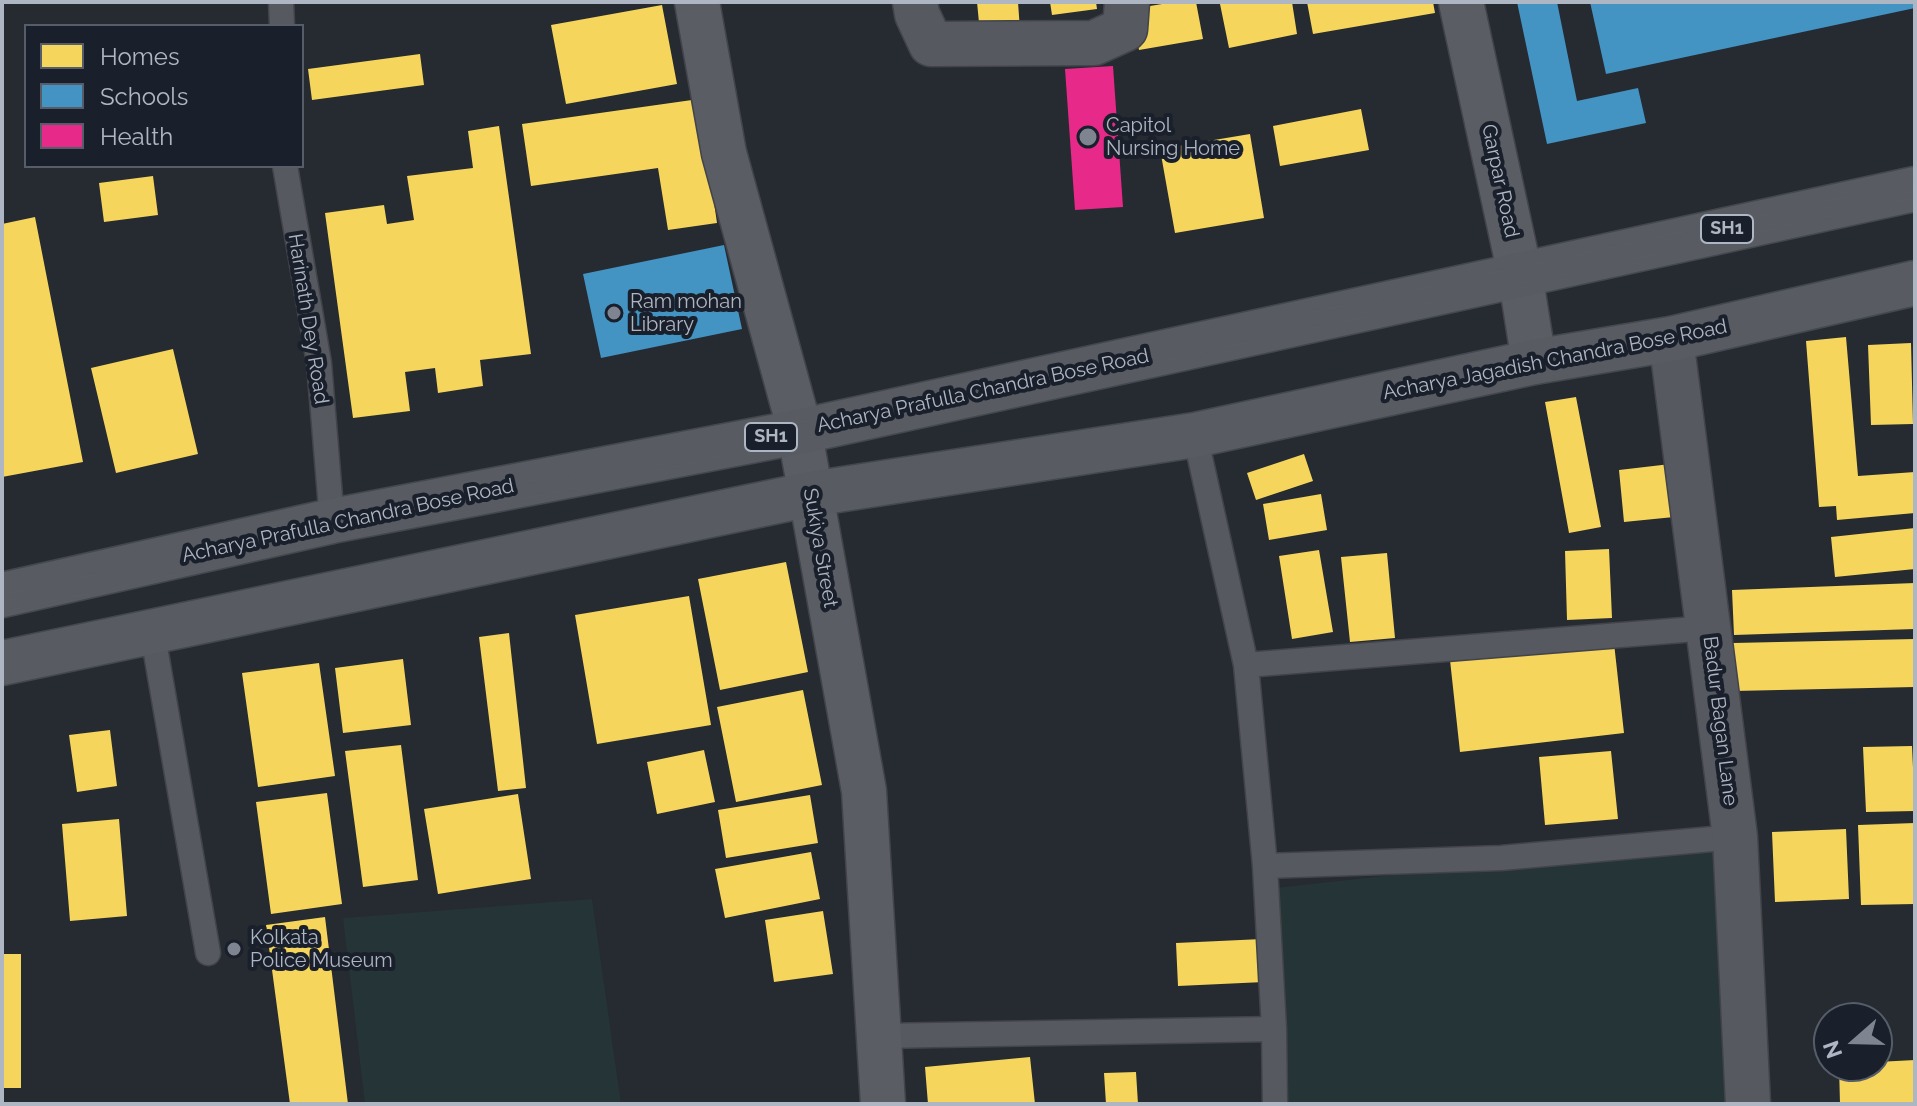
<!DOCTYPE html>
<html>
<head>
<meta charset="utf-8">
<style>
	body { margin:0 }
	#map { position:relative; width:1917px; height:1106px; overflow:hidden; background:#262a31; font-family:Raleway,sans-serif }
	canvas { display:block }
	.frame { position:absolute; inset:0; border:4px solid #afb6c3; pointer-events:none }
	.legend { position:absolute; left:24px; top:24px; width:280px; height:144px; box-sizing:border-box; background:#1a202b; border:2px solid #565c68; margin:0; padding:10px 14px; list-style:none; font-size:24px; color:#afb6c3 }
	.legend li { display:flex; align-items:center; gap:16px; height:40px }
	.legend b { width:40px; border:2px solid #565c68 }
	.north { position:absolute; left:1813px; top:1002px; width:80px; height:80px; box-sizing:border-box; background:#1a202b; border:2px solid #565c68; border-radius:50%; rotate:250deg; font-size:22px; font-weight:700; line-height:32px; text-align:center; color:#afb6c3 }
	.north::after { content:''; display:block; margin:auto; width:28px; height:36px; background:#7f8590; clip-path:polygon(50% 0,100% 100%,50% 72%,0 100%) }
</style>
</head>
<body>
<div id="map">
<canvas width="1917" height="1106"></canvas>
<div class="frame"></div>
<ul class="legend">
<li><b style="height:22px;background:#f6d55c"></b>Homes</li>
<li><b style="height:22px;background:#4393c3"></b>Schools</li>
<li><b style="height:22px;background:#e7298a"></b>Health</li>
</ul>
<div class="north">N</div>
</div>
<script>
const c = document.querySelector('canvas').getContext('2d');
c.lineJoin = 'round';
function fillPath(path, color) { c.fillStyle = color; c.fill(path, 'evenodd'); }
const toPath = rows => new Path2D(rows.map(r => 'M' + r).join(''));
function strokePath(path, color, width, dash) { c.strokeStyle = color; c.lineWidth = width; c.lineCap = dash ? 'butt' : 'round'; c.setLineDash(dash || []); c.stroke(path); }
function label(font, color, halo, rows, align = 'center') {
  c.font = font + ' Raleway,sans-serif'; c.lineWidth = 8; c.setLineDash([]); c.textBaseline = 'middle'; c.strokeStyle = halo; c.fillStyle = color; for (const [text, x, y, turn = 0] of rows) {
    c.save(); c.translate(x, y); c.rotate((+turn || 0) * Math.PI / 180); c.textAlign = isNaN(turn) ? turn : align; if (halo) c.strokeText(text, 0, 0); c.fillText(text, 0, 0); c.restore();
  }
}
const green = toPath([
	[1735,837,1731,1104,1273,1104,1266,889],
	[592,899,621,1104,365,1104,343,918]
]);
const homes = toPath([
	[977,2,1018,2,1020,30,980,33],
	[1050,2,1096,2,1097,9,1052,15],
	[1174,2,1196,2,1203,39,1139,50,1132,9],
	[1227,2,1292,2,1297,34,1229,48,1220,4],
	[1307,2,1433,2,1435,13,1313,34],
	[662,5,677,84,566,104,551,25],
	[420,54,424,85,312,100,308,69],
	[699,99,717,223,668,230,658,168,531,186,522,124],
	[1361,109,1369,150,1280,166,1273,126],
	[499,126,531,354,480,360,483,386,438,393,435,368,405,372,410,411,353,418,325,213,384,205,387,224,414,220,407,176,473,168,468,131],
	[1250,134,1264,218,1175,233,1160,149],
	[153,176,158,215,104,222,99,183],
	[35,217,83,462,2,477,2,224],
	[1846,337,1858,476,1915,472,1915,513,1837,520,1836,506,1819,507,1806,341],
	[1911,343,1913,424,1871,425,1868,345],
	[173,349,198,454,116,473,91,368],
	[1576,397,1601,527,1569,533,1545,402],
	[1304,454,1313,481,1256,500,1247,473],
	[1679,463,1684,516,1624,522,1619,470],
	[1321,494,1327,530,1269,540,1263,504],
	[1915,528,1915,569,1835,577,1831,537],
	[1609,549,1612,618,1567,620,1565,551],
	[1319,550,1333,632,1292,639,1279,556],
	[1387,553,1395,638,1350,642,1341,557],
	[786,562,808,672,720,690,698,579],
	[1915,583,1915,629,1734,635,1732,590],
	[689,596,711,725,597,744,575,615],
	[509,633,526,788,498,791,479,637],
	[1915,639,1915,687,1734,691,1733,643],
	[1614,643,1624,733,1460,752,1450,660],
	[403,659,411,725,343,733,335,668],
	[319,663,335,776,258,787,242,673],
	[803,690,822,785,736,802,717,707],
	[110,730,117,786,77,792,69,735],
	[401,745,418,880,363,887,345,751],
	[1912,746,1915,811,1866,812,1863,747],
	[704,750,715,802,657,814,647,762],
	[1611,751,1618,819,1545,825,1539,757],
	[327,793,342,904,271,914,256,802],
	[518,794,531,879,438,894,424,809],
	[810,795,818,843,726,858,718,810],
	[119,819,127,916,70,921,62,824],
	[1915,823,1915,904,1861,905,1858,825],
	[1846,829,1849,899,1775,902,1772,832],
	[811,852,820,899,725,918,715,869],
	[823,911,833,974,774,982,765,920],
	[325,917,348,1104,290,1104,266,925],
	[1262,939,1264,982,1178,986,1176,943],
	[2,954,21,954,21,1088,2,1088],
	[1030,1057,1035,1104,928,1104,925,1067],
	[1915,1060,1915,1104,1840,1104,1839,1066,1877,1066,1877,1062],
	[1136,1072,1138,1104,1106,1104,1104,1073]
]);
const schools = toPath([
	[1517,2,1557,2,1577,101,1638,88,1646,123,1547,144],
	[1590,2,1915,2,1915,8,1606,74],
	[724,245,742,329,601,358,583,274]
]);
const health = toPath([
	[1113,66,1123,207,1075,210,1065,69]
]);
const lane = toPath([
	[281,2,282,26],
	[285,166,319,363,332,521],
	[1195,435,1246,665,1265,866,1274,1029,1275,1104],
	[152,630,208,953],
	[1246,665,1708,628],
	[1265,866,1501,858,1735,837],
	[880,1036,1274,1029]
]);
const street = toPath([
	[915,2,917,14,931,44,1094,43,1125,29,1127,2],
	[1671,339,1735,837,1748,1104]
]);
const secondary = toPath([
	[697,2,724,153,798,423,864,791,883,1104],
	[1461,2,1520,274,1534,362]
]);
const primary = toPath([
	[2,595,332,521,798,432,1915,189],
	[2,663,811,494,1195,435,1534,362,1671,339,1915,283]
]);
const tram = toPath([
	[2,595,1915,182],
	[2,612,1915,198]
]);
const markers = [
	[1088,137,10,"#7f8590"],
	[614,313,8,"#7f8590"],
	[234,949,8,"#7f8590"]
];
const shields = [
	[1727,229,52],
	[771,437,52]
];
const shieldNames = [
	["SH1",1727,229],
	["SH1",771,437]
];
const poiNames = [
	["Capitol",1106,126],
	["Nursing Home",1106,149],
	["Ram mohan",630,302],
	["Library",630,325],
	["Kolkata",250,938],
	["Police Museum",250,961]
];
const streetNames = [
	["Garpar Road",1500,181,78],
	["Harinath Dey Road",308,319,81],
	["Acharya Jagadish Chandra Bose Road",1555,360,-11],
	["Acharya Prafulla Chandra Bose Road",983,391,-12],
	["Acharya Prafulla Chandra Bose Road",348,521,-12],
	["Sukiya Street",820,548,80],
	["Badur Bagan Lane",1720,721,83]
];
fillPath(green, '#243437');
fillPath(homes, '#f6d55c');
fillPath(schools, '#4393c3');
fillPath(health, '#e7298a');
strokePath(lane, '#42444a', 27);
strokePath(street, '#42444a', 47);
strokePath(secondary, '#42444a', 47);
strokePath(primary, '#43474e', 47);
strokePath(lane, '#56595f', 24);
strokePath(street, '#56595f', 44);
strokePath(secondary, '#5a5d64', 44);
strokePath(primary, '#585b61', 44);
strokePath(tram, '#595c63', 2);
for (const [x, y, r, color] of markers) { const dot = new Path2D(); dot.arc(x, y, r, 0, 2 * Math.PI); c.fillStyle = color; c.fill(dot); strokePath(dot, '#1a202b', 3); }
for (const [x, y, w] of shields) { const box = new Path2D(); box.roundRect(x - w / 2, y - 14, w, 28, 6); c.fillStyle = '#1a202b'; c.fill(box); strokePath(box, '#afb6c3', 2); }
label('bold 18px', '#afb6c3', null, shieldNames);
label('20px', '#afb6c3', '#1a202b', poiNames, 'left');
label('20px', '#afb6c3', '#1a202b', streetNames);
</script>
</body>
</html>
